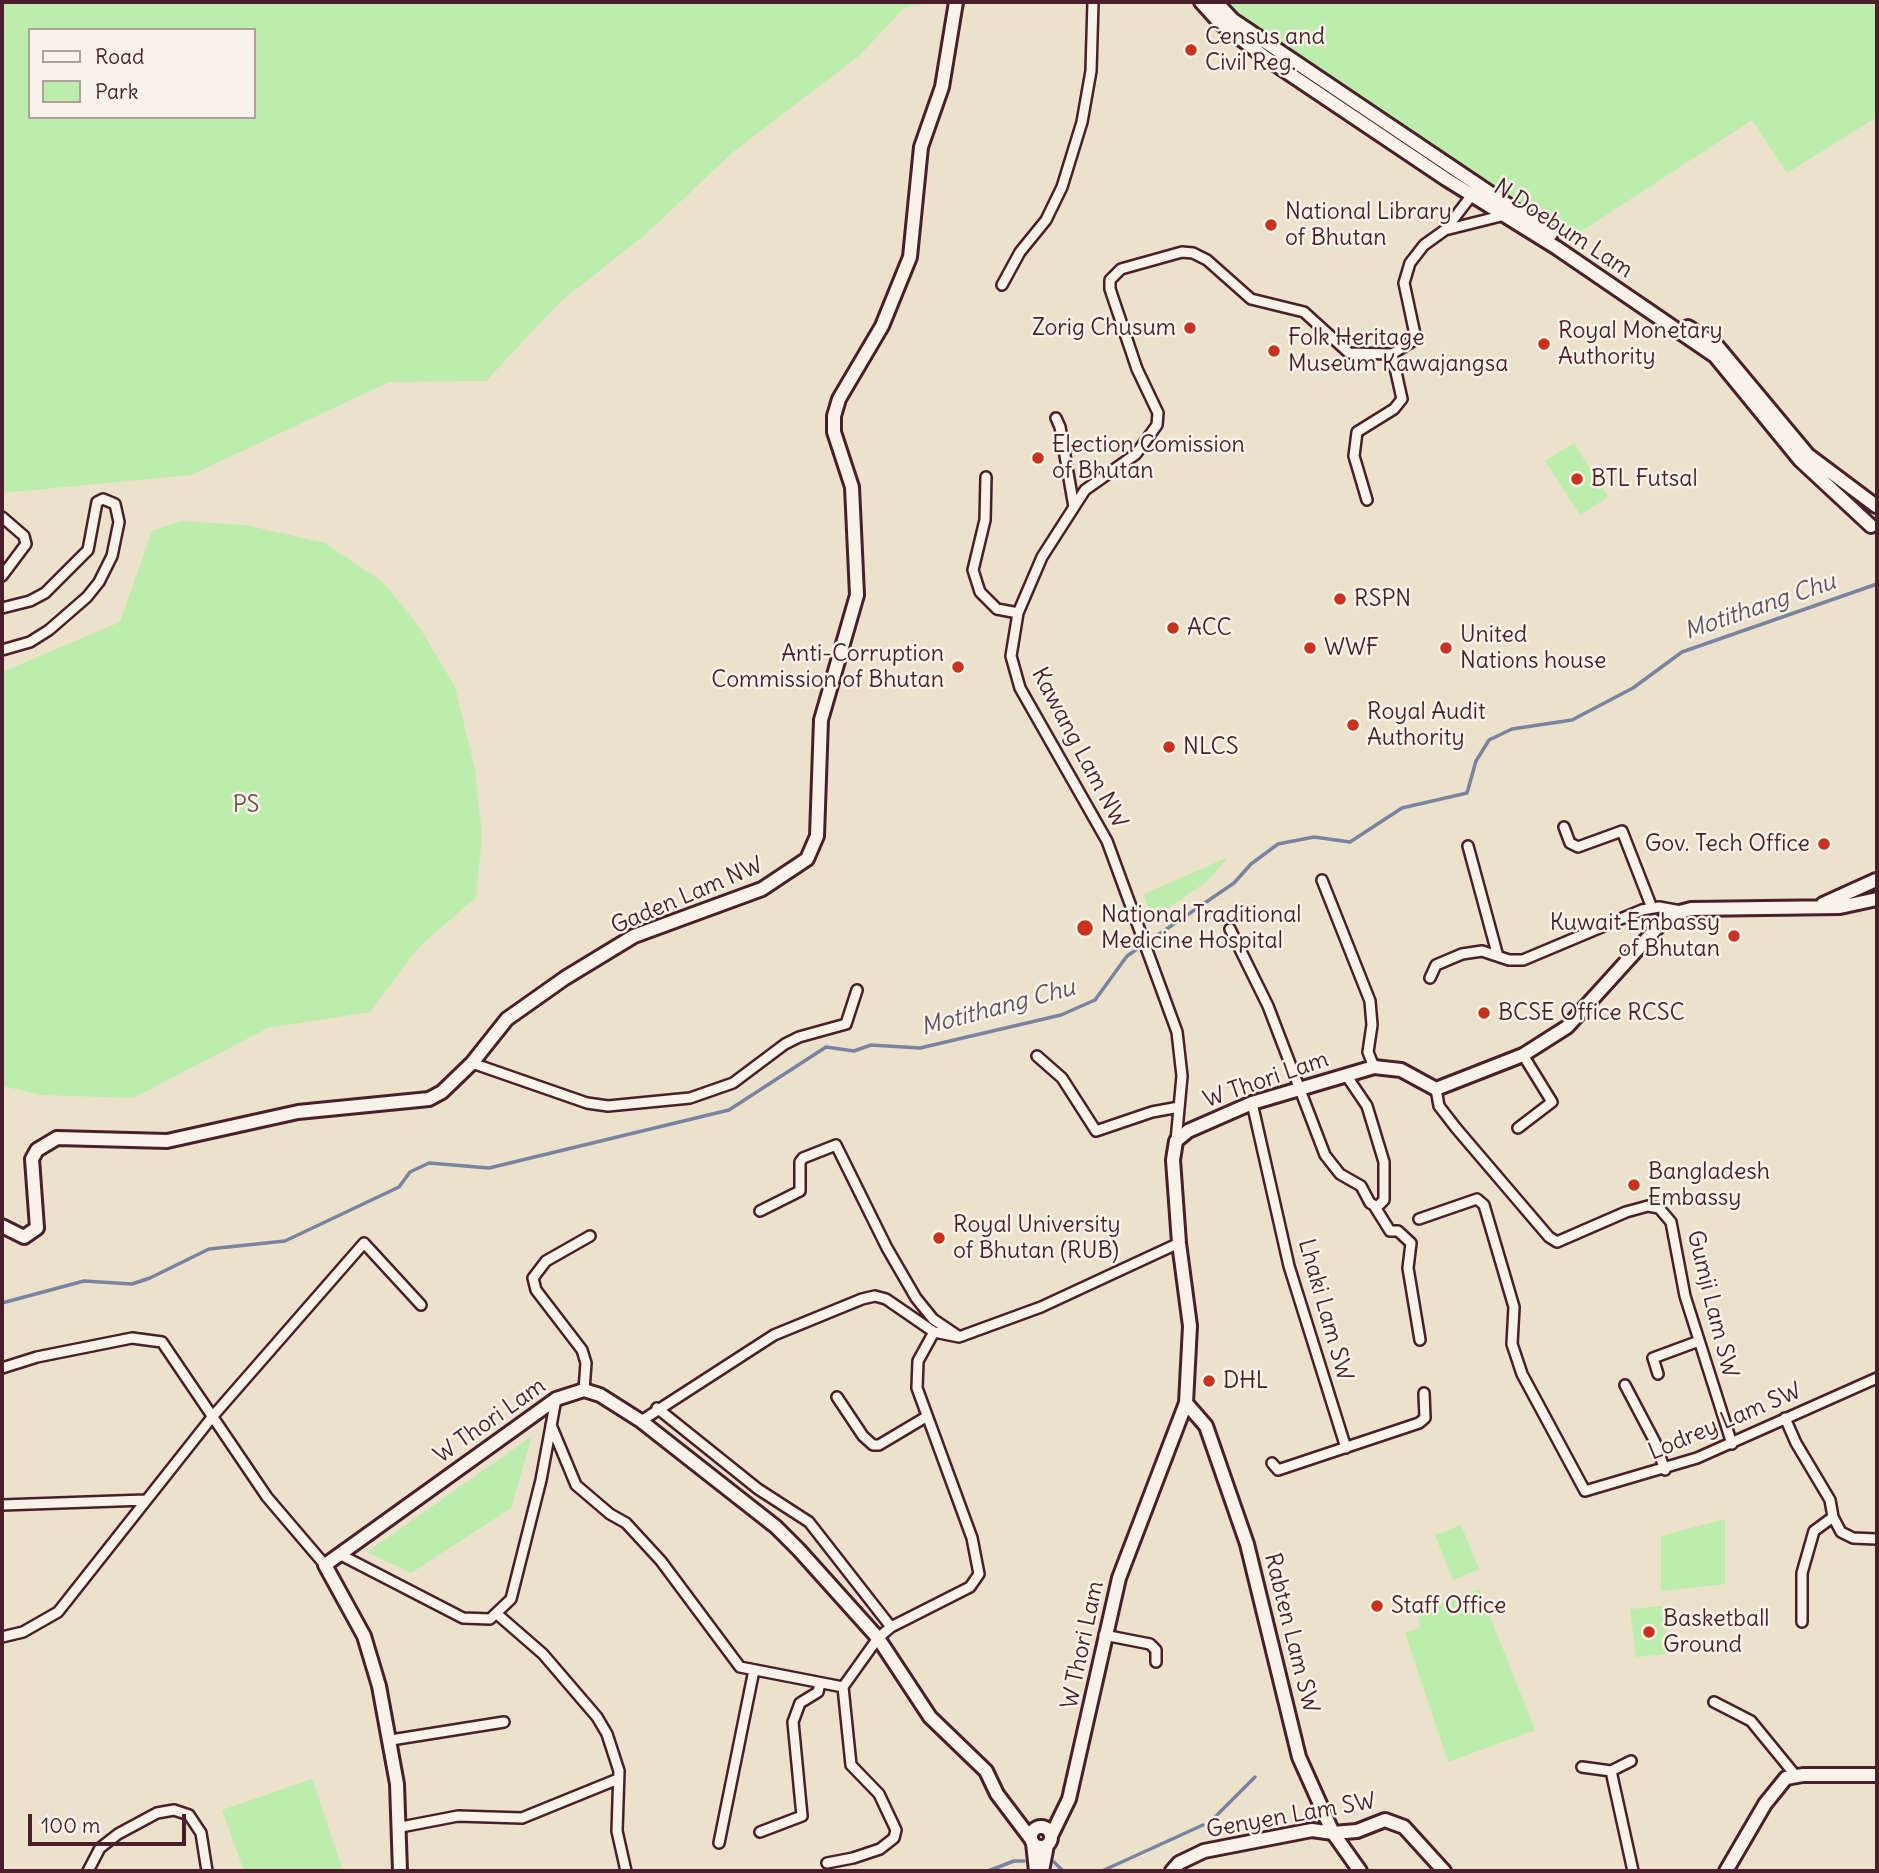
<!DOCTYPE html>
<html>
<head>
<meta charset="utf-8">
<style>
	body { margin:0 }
	#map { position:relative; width:1879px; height:1873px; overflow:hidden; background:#ece1cb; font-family:Delius,sans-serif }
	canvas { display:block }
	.frame { position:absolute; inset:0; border:4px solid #4a1f2b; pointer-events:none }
	.legend { position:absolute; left:28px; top:28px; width:228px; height:91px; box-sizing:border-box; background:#f7f3e8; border:2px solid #b29e9c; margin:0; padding:9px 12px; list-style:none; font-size:21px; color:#4a1f2b }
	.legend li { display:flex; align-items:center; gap:14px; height:35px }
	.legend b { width:35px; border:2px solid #b29e9c }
	.scale { position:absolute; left:28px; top:1814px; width:158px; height:32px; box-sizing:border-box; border:4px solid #4a1f2b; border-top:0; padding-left:9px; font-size:21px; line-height:24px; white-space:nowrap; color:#4a1f2b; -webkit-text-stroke:5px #f7f3e8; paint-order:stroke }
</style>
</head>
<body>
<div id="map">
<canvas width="1879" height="1873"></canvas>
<div class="frame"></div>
<ul class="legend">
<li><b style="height:9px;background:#f7f3e8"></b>Road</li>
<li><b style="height:19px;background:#bcedac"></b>Park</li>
</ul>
<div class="scale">100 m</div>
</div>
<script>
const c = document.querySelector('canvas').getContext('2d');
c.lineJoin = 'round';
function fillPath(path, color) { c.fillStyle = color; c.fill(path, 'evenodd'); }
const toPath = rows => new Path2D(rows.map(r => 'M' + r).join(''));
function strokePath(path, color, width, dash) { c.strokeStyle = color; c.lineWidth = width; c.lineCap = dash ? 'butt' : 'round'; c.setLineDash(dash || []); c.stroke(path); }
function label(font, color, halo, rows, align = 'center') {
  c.font = font + ' Delius,sans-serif'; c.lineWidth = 5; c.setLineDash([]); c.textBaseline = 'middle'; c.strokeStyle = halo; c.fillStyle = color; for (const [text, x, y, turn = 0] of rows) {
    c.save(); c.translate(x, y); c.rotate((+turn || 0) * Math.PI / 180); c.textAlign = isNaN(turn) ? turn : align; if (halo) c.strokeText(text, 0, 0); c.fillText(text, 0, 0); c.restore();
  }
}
const green = toPath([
	[2,2,936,2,904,8,860,55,733,152,646,234,561,301,486,381,389,382,191,475,2,493],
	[30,30,254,30,254,117,30,117],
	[1213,2,1877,2,1877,117,1787,173,1752,120,1568,240,1242,28],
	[1574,443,1608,497,1580,515,1545,461],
	[181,521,245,525,325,543,384,583,420,628,455,687,475,770,482,836,476,897,418,948,370,1012,268,1028,133,1098,42,1095,2,1086,2,672,120,622,152,531],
	[1228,857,1209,880,1151,920,1144,894],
	[532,1436,511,1508,411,1573,367,1552],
	[1725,1519,1725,1584,1661,1591,1661,1536],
	[1461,1525,1479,1569,1453,1580,1435,1535],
	[1479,1589,1535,1730,1448,1762,1405,1633,1420,1628,1419,1617,1423,1609],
	[1663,1606,1667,1654,1636,1657,1630,1609],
	[312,1779,343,1871,244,1871,222,1810]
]);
const stream = toPath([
	[2,1303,84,1281,132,1284,150,1278,209,1249,285,1241,399,1187,410,1172,429,1163,489,1168,729,1110,826,1047,854,1051,871,1045,920,1048,1061,1015,1095,1000,1127,956,1234,883,1251,864,1278,844,1314,837,1350,842,1402,808,1467,793,1476,761,1489,740,1512,729,1572,720,1633,688,1682,652,1877,584],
	[1209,1823,1255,1777],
	[1054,1862,1063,1871],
	[988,1871,1014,1861,1024,1861],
	[1102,1871,1203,1825]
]);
const street = toPath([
	[1445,230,1505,215],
	[1002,285,1020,252,1046,220,1062,187,1082,122,1091,71,1093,2],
	[1056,418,1060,427,1074,507],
	[986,477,985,520,973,570,980,592,997,609,1018,613],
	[1367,500,1354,456,1357,432,1394,409,1402,399,1392,354],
	[2,517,24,536,26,544,2,576],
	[2,608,30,601,45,593,88,550,97,502,103,499,115,504,119,522,112,556,99,582,87,597,49,630,30,642,2,650],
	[1564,827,1570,843,1578,847,1622,831,1652,908],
	[1468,846,1497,953],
	[1322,880,1370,1001,1372,1025,1368,1052,1374,1067],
	[1230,929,1268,1006,1325,1155,1340,1174,1361,1186,1370,1203,1377,1207,1384,1200,1384,1162,1367,1106,1346,1075],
	[1430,978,1436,965,1462,954,1482,951,1509,960,1523,960,1642,910,1659,907,1681,911],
	[1037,1056,1062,1078,1096,1131,1152,1112,1179,1107],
	[472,1063,587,1103,608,1106,690,1098,733,1083,785,1044,799,1037,846,1024,857,990],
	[1436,1089,1439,1106,1456,1128,1549,1237,1557,1242,1626,1212,1648,1206,1659,1208,1671,1222,1685,1296,1732,1444],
	[1252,1103,1289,1266,1346,1448],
	[1518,1128,1552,1102,1523,1055],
	[1176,1141,1182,1076,1177,1032,1107,841,1020,688,1011,656,1018,613,1042,557,1085,490,1136,454,1157,425,1158,413,1137,369,1110,289,1110,280,1121,269,1182,252,1193,253,1207,260,1251,299,1304,312,1349,353,1392,354,1416,339,1404,283,1410,263,1424,245,1445,230,1475,191],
	[1375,1207,1390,1231,1398,1231,1411,1243,1408,1268,1420,1340],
	[760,1211,800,1191,800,1162,803,1158,836,1145,887,1248,916,1298,933,1319,958,1336],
	[1419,1219,1477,1199,1484,1205,1514,1307,1512,1344,1522,1374,1585,1491,1697,1458,1877,1378],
	[2,1368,37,1357,132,1338,162,1342,267,1497,325,1565],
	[1658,1374,1653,1358,1699,1341],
	[1625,1385,1655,1442,1665,1470],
	[584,1390,586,1363,582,1350,536,1290,533,1278,546,1261,590,1236],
	[837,1397,863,1436,873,1445,879,1445,926,1417],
	[657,1408,758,1489,809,1522,891,1627],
	[1785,1418,1796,1443,1830,1500,1833,1517,1841,1532,1853,1538,1877,1539],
	[641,1421,774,1335,862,1299,875,1296,886,1299,934,1332,959,1337,1041,1307,1179,1243],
	[551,1425,576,1485,610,1514,626,1523,661,1561,740,1667,843,1687,878,1638,891,1627,970,1587,979,1574,972,1538,917,1388,918,1361,934,1332],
	[1272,1463,1278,1470,1419,1423,1425,1418,1424,1393],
	[2,1505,145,1500],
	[339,1554,463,1618,490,1619,511,1599,541,1480,556,1399],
	[497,1614,543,1654,597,1717,607,1734,619,1771,617,1831,626,1871],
	[1802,1622,1802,1573,1814,1531,1833,1517],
	[1104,1635,1150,1644,1156,1650,1156,1662],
	[2,1637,23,1632,58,1612,213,1416,364,1243,421,1305],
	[1714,1702,1751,1721,1796,1776],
	[391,1740,504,1722],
	[1582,1767,1611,1771,1633,1871],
	[1611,1771,1631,1761],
	[401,1827,458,1816,522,1818,618,1779],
	[760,1832,802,1816,793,1722,800,1703,818,1692,820,1683],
	[719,1843,754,1670],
	[827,1863,853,1858,880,1849,894,1838,896,1830,879,1794,851,1765,843,1687],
	[88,1871,100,1848,118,1834,157,1813,174,1810,189,1815,201,1833,207,1871]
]);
const secondary = toPath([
	[1201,2,1220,23,1266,58,1446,179,1557,248,1715,356,1800,460,1871,526],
	[1216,2,1233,20,1551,234],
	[1688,327,1718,347,1808,455,1876,506],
	[1823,904,1876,880],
	[2,1226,24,1237,37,1228,32,1159,37,1150,57,1138,167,1141,298,1112,429,1099,442,1092,472,1063,507,1019,565,978,634,936,762,889,807,859,817,836,821,720,857,595,852,487,834,432,834,416,839,399,882,326,910,257,921,147,942,87,956,2],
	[1186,1403,1206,1426,1247,1544,1299,1757,1333,1833,1360,1871],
	'1031 1837a10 10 0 1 1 20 0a10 10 0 1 1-20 0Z',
	[1051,1836,1069,1799,1119,1578,1186,1403,1190,1326,1179,1243,1173,1160,1176,1141,1188,1131,1252,1103,1374,1067,1401,1070,1436,1089,1523,1055,1567,1027,1664,920,1676,913,1691,909,1840,907,1877,899],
	[1033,1843,1036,1871],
	[400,1871,397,1784,379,1686,364,1636,325,1565,556,1399,584,1390,600,1395,641,1421,776,1527,799,1550,878,1638,930,1717,986,1771,997,1794,1031,1839],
	[1042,1871,1047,1845],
	[1172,1871,1179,1863,1204,1851,1312,1830,1333,1833,1357,1831,1385,1820,1404,1827,1444,1871],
	[1726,1871,1765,1804,1786,1778,1803,1775,1877,1775]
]);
const markers = [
	[1191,50,7,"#c8321e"],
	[1271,225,7,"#c8321e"],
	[1190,328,7,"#c8321e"],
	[1544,344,7,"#c8321e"],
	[1274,351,7,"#c8321e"],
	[1038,458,7,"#c8321e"],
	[1577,479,7,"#c8321e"],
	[1340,599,7,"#c8321e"],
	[1173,628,7,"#c8321e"],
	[1310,648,7,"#c8321e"],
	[1446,648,7,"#c8321e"],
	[958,667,7,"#c8321e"],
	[1353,725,7,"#c8321e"],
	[1169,747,7,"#c8321e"],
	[1824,844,7,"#c8321e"],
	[1085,928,9,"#c8321e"],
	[1734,936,7,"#c8321e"],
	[1484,1013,7,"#c8321e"],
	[1634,1185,7,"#c8321e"],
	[939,1238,7,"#c8321e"],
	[1209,1381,7,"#c8321e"],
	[1377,1606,7,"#c8321e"],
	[1649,1632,7,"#c8321e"]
];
const poiNames = [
	["Census and",1205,37],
	["Civil Reg.",1205,63],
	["National Library",1285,212],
	["of Bhutan",1285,238],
	["Zorig Chusum",1176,328,"right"],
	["Royal Monetary",1558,331],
	["Authority",1558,357],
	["Folk Heritage",1288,338],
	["Museum Kawajangsa",1288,364],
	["Election Comission",1052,445],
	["of Bhutan",1052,471],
	["BTL Futsal",1591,479],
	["RSPN",1354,599],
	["ACC",1187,628],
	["United",1460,635],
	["Nations house",1460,661],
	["WWF",1324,648],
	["Anti-Corruption",944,654,"right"],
	["Commission of Bhutan",944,680,"right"],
	["Royal Audit",1367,712],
	["Authority",1367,738],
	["NLCS",1183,747],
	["Gov. Tech Office",1810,844,"right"],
	["National Traditional",1101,915],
	["Medicine Hospital",1101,941],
	["Kuwait Embassy",1720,923,"right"],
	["of Bhutan",1720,949,"right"],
	["BCSE Office RCSC",1498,1013],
	["Bangladesh",1648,1172],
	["Embassy",1648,1198],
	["Royal University",953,1225],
	["of Bhutan (RUB)",953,1251],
	["DHL",1223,1381],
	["Staff Office",1391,1606],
	["Basketball",1663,1619],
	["Ground",1663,1645]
];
const streetNames = [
	["N Doebum Lam",1563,229,33],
	["Kawang Lam NW",1079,748,62],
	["Gaden Lam NW",687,896,-23],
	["W Thori Lam",1266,1080,-19],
	["Gumji Lam SW",1712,1304,76],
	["Lhaki Lam SW",1325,1310,74],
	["W Thori Lam",490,1421,-35],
	["Lodrey Lam SW",1725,1422,-23],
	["Rabten Lam SW",1291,1633,76],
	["W Thori Lam",1083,1645,-78],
	["Genyen Lam SW",1291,1816,-10]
];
const parkNames = [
	["PS",246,805]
];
const waterNames = [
	["Motithang Chu",1760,607,-19],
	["Motithang Chu",998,1008,-15]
];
fillPath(green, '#bcedac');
strokePath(stream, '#7983a2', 3.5);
strokePath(street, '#4a1f2b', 14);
strokePath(secondary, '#4a1f2b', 18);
strokePath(street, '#f7f3e8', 9);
strokePath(secondary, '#f7f3e8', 12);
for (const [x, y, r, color] of markers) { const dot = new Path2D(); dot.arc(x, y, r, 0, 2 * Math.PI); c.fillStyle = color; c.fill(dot); strokePath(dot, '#f7f3e8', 2.5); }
label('23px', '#4a1f2b', '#f7f3e8', poiNames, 'left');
label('23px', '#4a1f2b', '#f7f3e8', streetNames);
label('23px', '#66524b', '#f7f3e8', parkNames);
label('italic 24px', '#615167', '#f7f3e8', waterNames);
</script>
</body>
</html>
